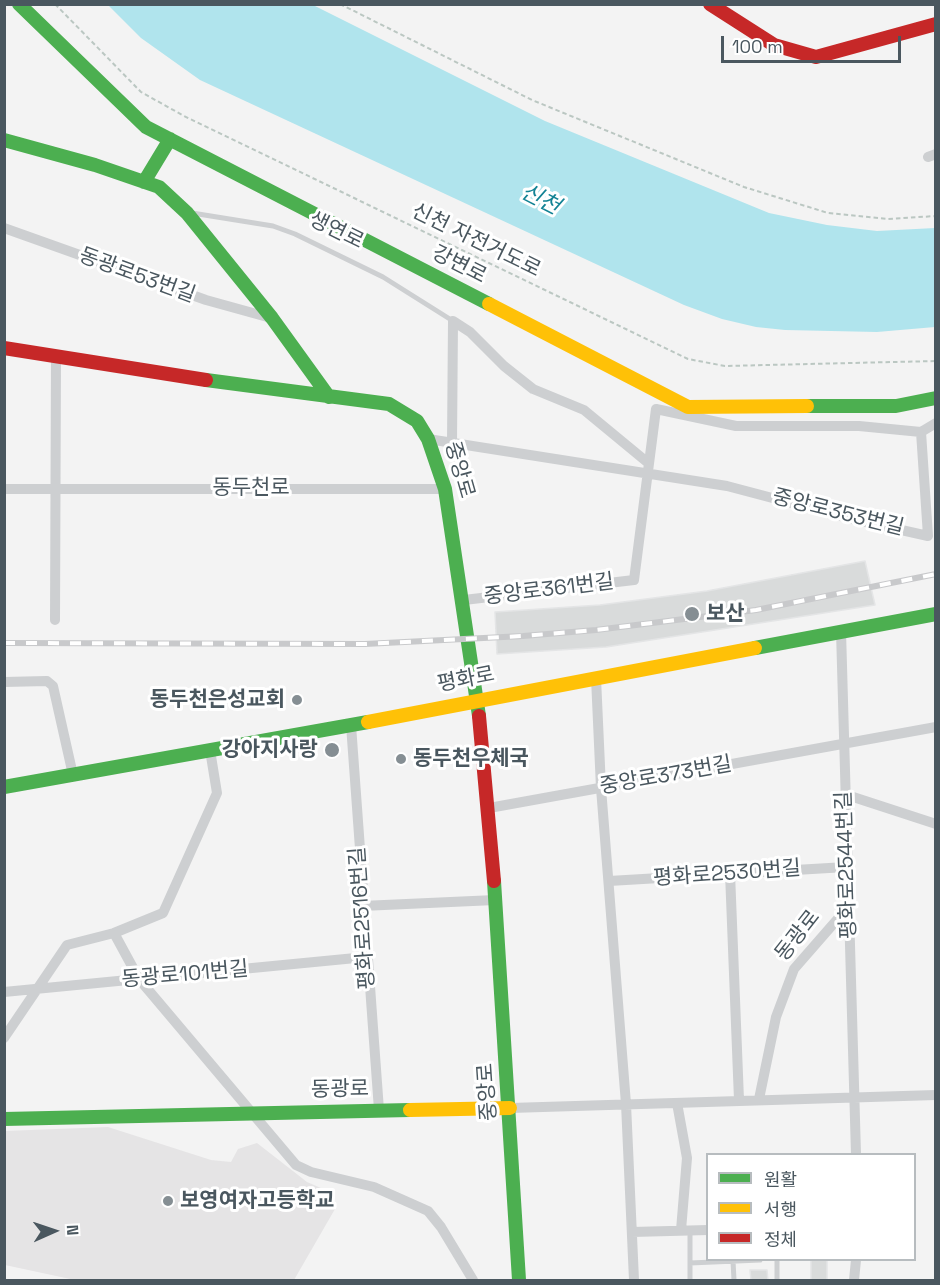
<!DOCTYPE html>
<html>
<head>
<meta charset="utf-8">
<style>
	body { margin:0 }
	#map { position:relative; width:940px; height:1285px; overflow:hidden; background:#f3f3f3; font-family:"Space Grotesk","Noto Sans KR",sans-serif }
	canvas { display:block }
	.frame { position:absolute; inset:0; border:6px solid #4a575f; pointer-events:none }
	.legend { position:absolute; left:706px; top:1153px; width:210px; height:108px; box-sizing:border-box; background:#fff; border:2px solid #b7bcbf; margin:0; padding:8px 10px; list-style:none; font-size:18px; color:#4a575f }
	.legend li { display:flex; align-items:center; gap:12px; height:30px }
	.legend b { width:30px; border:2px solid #b7bcbf }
	.north { position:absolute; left:24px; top:1201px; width:60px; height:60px; -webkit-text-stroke:4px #fff; paint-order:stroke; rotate:87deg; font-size:16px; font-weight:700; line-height:24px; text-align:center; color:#4a575f }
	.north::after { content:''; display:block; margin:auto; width:21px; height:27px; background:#4a575f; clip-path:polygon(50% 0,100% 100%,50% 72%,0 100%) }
	.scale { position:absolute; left:721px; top:36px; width:180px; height:27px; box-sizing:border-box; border:3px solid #4a575f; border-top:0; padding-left:8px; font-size:18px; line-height:21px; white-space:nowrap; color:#4a575f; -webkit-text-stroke:4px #fff; paint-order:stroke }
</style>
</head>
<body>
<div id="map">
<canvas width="940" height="1285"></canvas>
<div class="frame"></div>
<ul class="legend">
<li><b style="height:8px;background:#4caf50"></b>원활</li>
<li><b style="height:8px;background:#ffc107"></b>서행</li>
<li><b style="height:8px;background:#c62828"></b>정체</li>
</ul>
<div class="north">N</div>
<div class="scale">100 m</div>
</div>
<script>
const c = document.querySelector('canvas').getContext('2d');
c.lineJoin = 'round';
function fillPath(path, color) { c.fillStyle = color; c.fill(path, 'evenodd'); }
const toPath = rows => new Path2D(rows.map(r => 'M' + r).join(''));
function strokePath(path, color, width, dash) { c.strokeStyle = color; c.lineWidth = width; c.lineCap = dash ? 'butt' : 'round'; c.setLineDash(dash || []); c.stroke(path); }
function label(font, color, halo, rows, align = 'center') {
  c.font = font + ' "Space Grotesk","Noto Sans KR",sans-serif'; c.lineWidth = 6; c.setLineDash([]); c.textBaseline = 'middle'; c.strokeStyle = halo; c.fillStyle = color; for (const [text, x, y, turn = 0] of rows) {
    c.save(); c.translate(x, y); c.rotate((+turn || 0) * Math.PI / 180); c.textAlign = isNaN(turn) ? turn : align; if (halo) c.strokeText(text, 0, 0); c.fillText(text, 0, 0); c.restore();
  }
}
const education = toPath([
	[108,1127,211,1160,231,1162,238,1149,257,1143,307,1182,330,1192,335,1209,294,1280,75,1280,5,1265,5,1131]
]);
const water = toPath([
	[108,5,313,5,545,121,769,213,827,225,877,231,935,228,935,327,877,332,785,330,756,327,722,319,684,305,200,80,141,38]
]);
const building = toPath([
	[865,561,875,605,606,647,497,654,495,612,600,605,707,591,865,561],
	[811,1260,827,1260,827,1281,811,1281,811,1260],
	[750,1270,767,1270,768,1281,751,1281,750,1270]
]);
const path = toPath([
	[55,4,141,92,184,116,688,359,725,366,936,361],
	[340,4,532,100,744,187,828,213,888,219,936,216]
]);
const lane = toPath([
	[192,213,273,226,295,234,383,277,453,321],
	[690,1230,690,1263,760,1260],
	[777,1260,777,1280],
	[733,1261,734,1280],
	[690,1263,690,1280]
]);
const street = toPath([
	[928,157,936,154],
	[4,228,206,300,271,318],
	[453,321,470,332,504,366,533,389,584,410,647,462],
	[428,439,727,486,848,518,928,536,921,432],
	[452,443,453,321],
	[4,489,445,489],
	[464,600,634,580,656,409,736,426,859,426,921,432,936,423],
	[55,620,56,356],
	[841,631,856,1154],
	[596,678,601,788,626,1104,634,1280],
	[4,682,47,681,53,686,73,775],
	[351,725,379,1110],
	[210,750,217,793,163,913,114,933,139,979,296,1165,311,1172,374,1187,428,1211,441,1227,473,1280],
	[844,794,936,824],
	[489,808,936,727],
	[730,873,739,1100],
	[609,881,846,867],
	[362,906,495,900],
	[4,992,366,957],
	[4,1038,67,945,114,933],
	[759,1099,776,1017,794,969,849,906],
	[677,1103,687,1158,681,1230],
	[510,1108,936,1095],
	[632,1232,708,1230],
	[854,1280,856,1260]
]);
const fast = toPath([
	[19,4,146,127,489,304],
	[4,140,95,165,159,187,187,213,272,318,329,397],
	[144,182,170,139],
	[206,380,389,404,417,421,428,439,445,489,479,716],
	[807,406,896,406,936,398],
	[755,648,936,614],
	[4,787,368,722],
	[494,881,519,1280],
	[4,1119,410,1110]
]);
const slow = toPath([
	[489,304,688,407,807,406],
	[368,722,755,648],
	[410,1110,510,1108]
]);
const jam = toPath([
	[710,4,774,45,816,57,936,24],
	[4,348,206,380],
	[479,716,494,881]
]);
const rail = toPath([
	[4,643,365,644,523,636,596,630,756,610,936,574]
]);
const markers = [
	[692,614,8,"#858e93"],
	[297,700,6,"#858e93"],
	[332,750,8,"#858e93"],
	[401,759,6,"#858e93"],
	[168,1201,6,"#858e93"]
];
const streetNames = [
	["생연로",336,231,26],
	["신천 자전거도로",476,241,26],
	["강변로",459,265,27],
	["동광로53번길",137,276,20],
	["중앙로",459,470,74],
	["동두천로",251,488],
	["중앙로353번길",838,513,14],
	["중앙로361번길",549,590,-7],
	["평화로",466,680,-11],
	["중앙로373번길",666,776,-10],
	["평화로2544번길",847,865,-92],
	["평화로2530번길",727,874,-4],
	["평화로2516번길",363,918,-94],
	["동광로",798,936,-52],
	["동광로101번길",185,975,-5],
	["동광로",340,1090,-1],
	["중앙로",488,1092,-94]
];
const poiNames = [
	["보산",706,614],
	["동두천은성교회",285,700,"right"],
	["강아지사랑",318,750,"right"],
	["동두천우체국",413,759],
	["보영여자고등학교",180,1201]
];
const waterNames = [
	["신천",540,200,27]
];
fillPath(education, '#e5e4e5');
fillPath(water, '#b0e4ed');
fillPath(building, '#d9dbdb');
strokePath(building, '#e4e5e6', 1.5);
strokePath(path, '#bbc7c2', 2, [4.5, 3]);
strokePath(lane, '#cdcfd1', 5);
strokePath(street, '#cdcfd1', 10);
strokePath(fast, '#4caf50', 14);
strokePath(slow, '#ffc107', 14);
strokePath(jam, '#c62828', 14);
strokePath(rail, '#c8c9cb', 6);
strokePath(rail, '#fff', 4, [11]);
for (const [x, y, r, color] of markers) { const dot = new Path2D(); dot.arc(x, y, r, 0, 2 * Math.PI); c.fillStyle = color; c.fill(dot); strokePath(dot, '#fff', 2); }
label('21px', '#4a575f', '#fff', streetNames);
label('bold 21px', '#4a575f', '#fff', poiNames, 'left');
label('italic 22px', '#128294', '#fff', waterNames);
</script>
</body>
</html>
